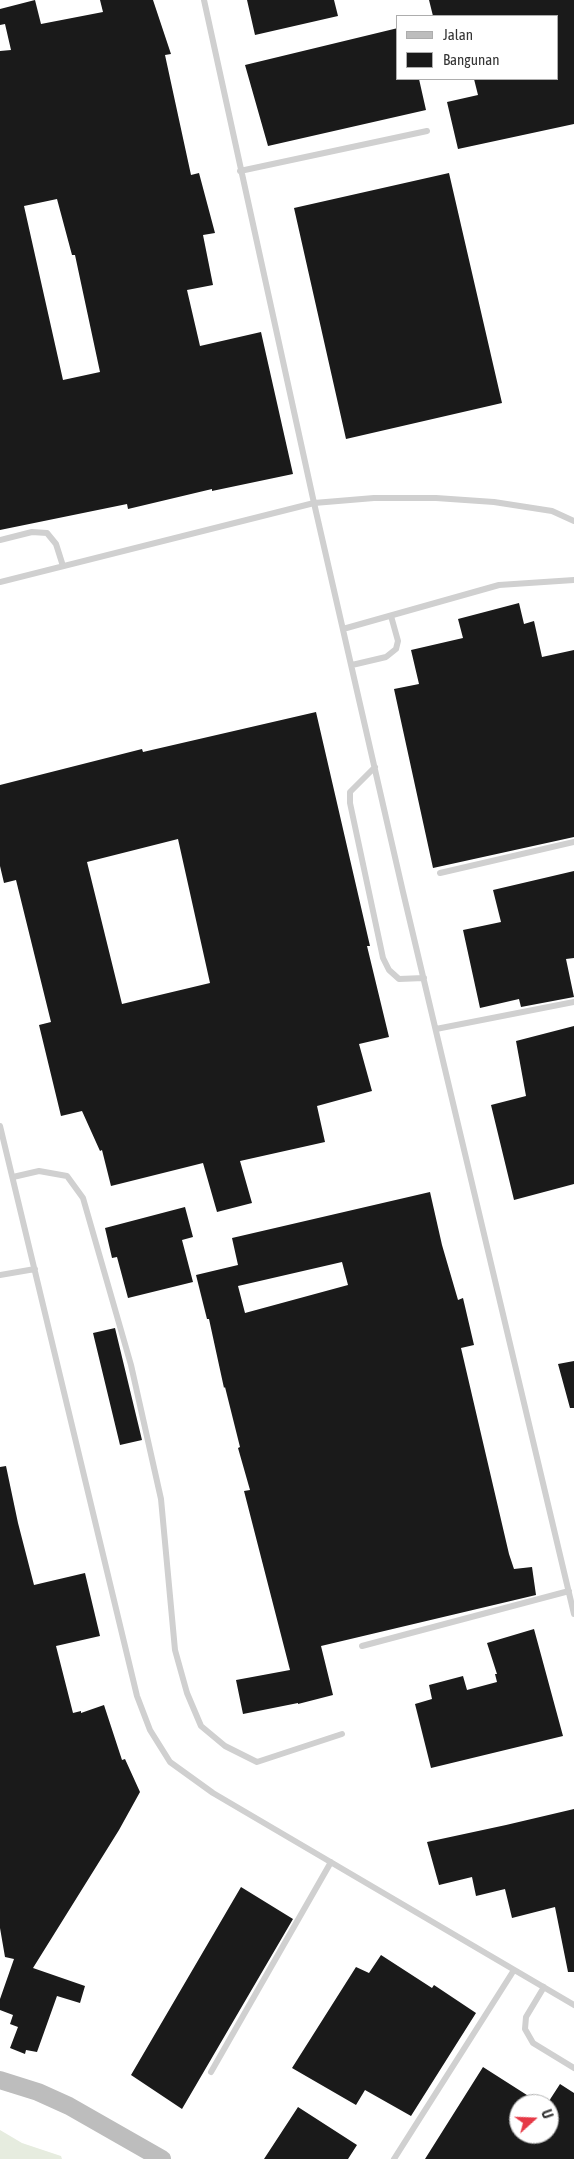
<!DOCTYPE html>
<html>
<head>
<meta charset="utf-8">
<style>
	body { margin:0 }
	#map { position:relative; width:574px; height:2159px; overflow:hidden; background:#fff; font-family:"Asap Condensed",sans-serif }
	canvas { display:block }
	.legend { position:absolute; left:396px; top:15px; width:162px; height:65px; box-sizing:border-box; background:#fff; border:1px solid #adadad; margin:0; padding:6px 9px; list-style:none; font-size:15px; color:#333 }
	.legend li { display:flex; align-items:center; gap:10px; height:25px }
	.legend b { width:25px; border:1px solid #adadad }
	.north { position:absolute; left:509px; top:2094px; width:50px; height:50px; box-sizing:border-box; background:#fff; border:1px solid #adadad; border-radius:50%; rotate:70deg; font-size:14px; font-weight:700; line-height:20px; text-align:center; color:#333 }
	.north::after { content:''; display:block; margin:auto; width:18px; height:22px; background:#e63946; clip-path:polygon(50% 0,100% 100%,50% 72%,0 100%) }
</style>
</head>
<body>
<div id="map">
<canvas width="574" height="2159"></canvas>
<ul class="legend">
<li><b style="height:6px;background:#bdbdbd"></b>Jalan</li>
<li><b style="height:14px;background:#1a1a1a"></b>Bangunan</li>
</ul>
<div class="north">U</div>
</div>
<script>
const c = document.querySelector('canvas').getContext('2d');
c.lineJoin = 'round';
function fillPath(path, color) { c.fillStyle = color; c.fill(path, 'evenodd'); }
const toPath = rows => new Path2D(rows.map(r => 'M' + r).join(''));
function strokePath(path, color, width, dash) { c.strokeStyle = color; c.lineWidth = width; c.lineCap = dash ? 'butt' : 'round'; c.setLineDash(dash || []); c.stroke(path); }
const green = toPath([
	[0,2130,22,2143,61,2156,62,2159,0,2159]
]);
const building = toPath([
	[35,0,41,24,103,12,100,0,153,0,171,54,165,55,191,175,199,173,215,233,203,235,213,285,187,290,200,346,261,332,293,474,212,491,212,489,128,509,127,504,0,530,0,51,11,50,5,24,0,25,0,9],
	[57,199,72,255,75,255,100,372,63,380,24,206],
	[247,0,334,0,338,16,255,35],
	[429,0,574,0,574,124,458,149,447,102,478,95,474,79,558,79,558,16,433,16],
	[398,28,398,79,419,79,426,110,268,146,245,65],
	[449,173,502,403,346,439,294,208],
	[519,603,524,624,534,621,542,657,574,650,574,837,433,868,394,689,419,684,411,650,463,638,458,619],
	[316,712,370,946,367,946,389,1037,359,1044,372,1091,317,1106,325,1142,240,1161,252,1203,217,1212,203,1163,111,1186,102,1150,100,1151,82,1111,61,1116,39,1025,51,1022,16,880,4,883,0,866,0,785,142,749,143,752],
	[178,839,210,983,122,1004,87,862],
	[574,871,574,958,566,959,574,997,521,1007,519,999,480,1008,463,930,501,922,493,890],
	[574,1026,574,1184,514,1200,491,1105,526,1096,516,1041],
	[430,1192,442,1245,458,1300,463,1298,474,1345,461,1348,509,1554,514,1569,532,1567,536,1595,321,1646,333,1695,298,1704,298,1703,243,1714,236,1680,290,1670,244,1491,250,1490,238,1448,240,1447,225,1387,224,1388,209,1319,207,1319,196,1275,238,1265,232,1238],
	[342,1262,348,1285,245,1313,238,1286],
	[185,1207,193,1237,182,1240,193,1282,128,1298,117,1257,112,1258,105,1228],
	[115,1328,142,1440,120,1445,93,1333],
	[574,1361,574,1408,570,1408,558,1364],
	[6,1466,18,1523,34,1585,85,1573,100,1636,56,1646,73,1713,81,1711,81,1713,104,1705,122,1760,125,1759,140,1792,119,1830,33,1968,85,1986,80,2003,57,1996,37,2052,26,2050,25,2054,10,2048,18,2027,10,2024,13,2015,0,2010,0,1999,14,1959,5,1957,0,1928,0,1467],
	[534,1629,563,1736,431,1768,415,1704,432,1699,429,1685,463,1676,467,1690,497,1682,495,1674,497,1674,487,1643],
	[574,1809,574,1972,568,1972,555,1907,512,1918,505,1889,476,1896,472,1877,439,1885,427,1842,506,1825],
	[241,1887,293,1919,182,2109,131,2075],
	[381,1955,432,1988,434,1985,476,2013,411,2116,365,2090,356,2105,292,2068,356,1967,369,1973],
	[483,2067,541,2104,519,2104,519,2134,549,2134,549,2101,560,2084,574,2093,574,2159,425,2159],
	[298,2107,357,2145,348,2159,264,2159]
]);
const service = toPath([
	[204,0,314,503,403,892,574,1614],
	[240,171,427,131],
	[0,540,32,532,47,533,56,544,63,566],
	[0,582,314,503,374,498,436,498,494,502,552,511,574,521],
	[343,629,499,585,574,580],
	[352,665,386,657,396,649,398,641,391,616],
	[375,767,350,792,350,803,383,958,389,970,399,979,424,978],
	[440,873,574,842],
	[436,1029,574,1002],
	[0,1126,137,1696,150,1730,170,1762,213,1793,574,2005],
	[13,1177,39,1171,67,1176,83,1198,131,1365,161,1499,175,1650,187,1693,201,1726,225,1746,257,1762,342,1734],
	[0,1275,35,1269],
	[362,1646,569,1591],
	[544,1987,526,2017,525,2029,533,2043,574,2068],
	[211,2072,331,1862],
	[394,2159,514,1970]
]);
const secondary = toPath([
	[0,2080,38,2092,69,2106,162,2159]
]);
fillPath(green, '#e6ecdf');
fillPath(building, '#1a1a1a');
strokePath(service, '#d0d0d0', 6);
strokePath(secondary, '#bdbdbd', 18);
</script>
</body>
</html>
